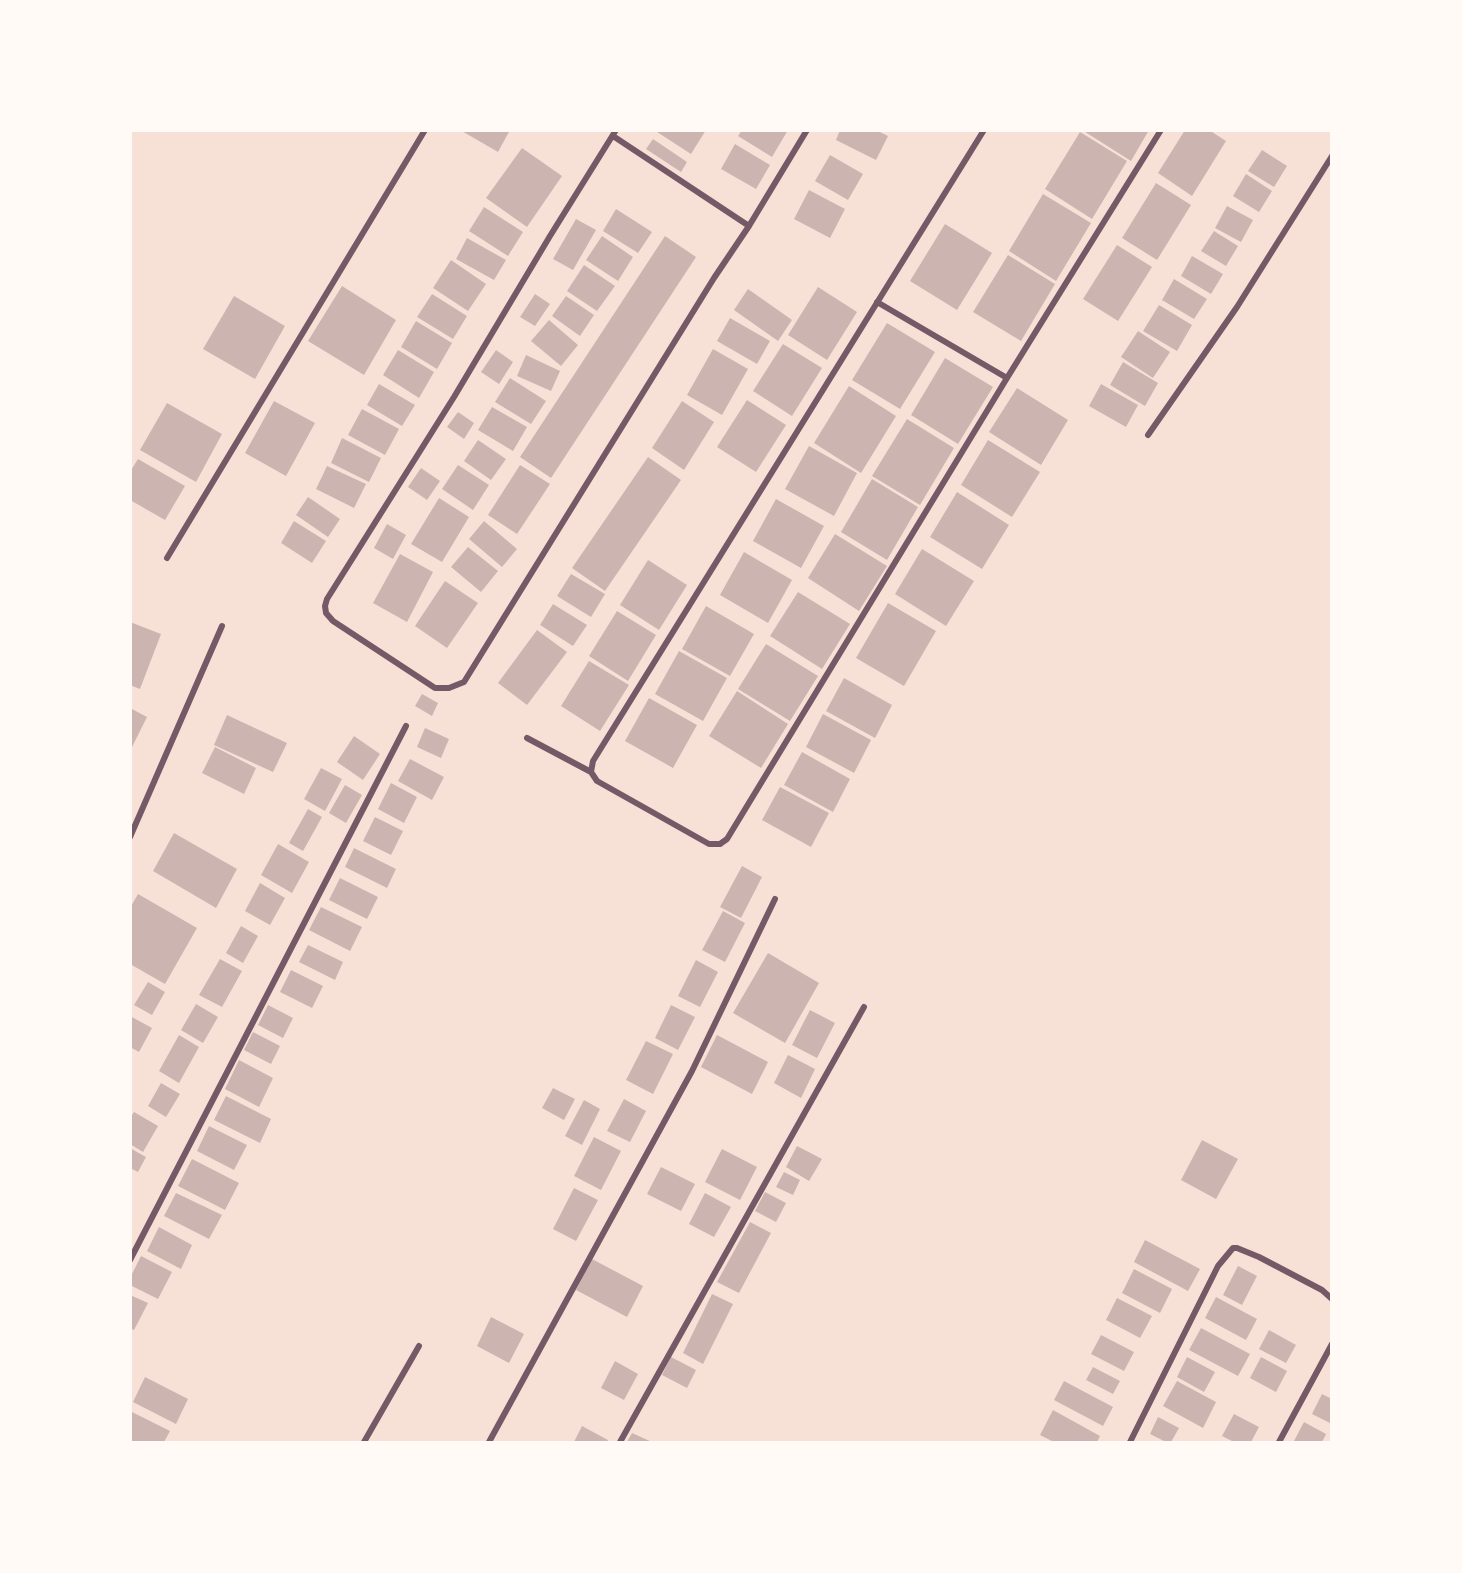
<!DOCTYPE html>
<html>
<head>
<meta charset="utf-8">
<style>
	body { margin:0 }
	#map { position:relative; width:1462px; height:1573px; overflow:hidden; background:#f7e1d7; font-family:"Zilla Slab",serif }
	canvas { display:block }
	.frame { position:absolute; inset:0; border:132px solid #fffaf5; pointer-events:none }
</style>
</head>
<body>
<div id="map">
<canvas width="1462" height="1573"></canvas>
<div class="frame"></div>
</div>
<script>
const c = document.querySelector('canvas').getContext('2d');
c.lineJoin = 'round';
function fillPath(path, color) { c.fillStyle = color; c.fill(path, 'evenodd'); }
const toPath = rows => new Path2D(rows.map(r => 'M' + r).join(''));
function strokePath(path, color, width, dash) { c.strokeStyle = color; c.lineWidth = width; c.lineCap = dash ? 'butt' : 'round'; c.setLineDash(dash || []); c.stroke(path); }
const building = toPath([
	[460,130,510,130,498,152],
	[654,130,706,130,691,154],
	[742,130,788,130,772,157,738,136],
	[840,130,876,130,888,136,876,160,836,140],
	[1082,130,1149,130,1131,161],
	[1185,130,1209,130,1226,141,1192,196,1158,173],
	[1080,132,1127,161,1092,219,1045,189],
	[653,139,687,162,681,172,646,149],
	[735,144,770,165,756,189,721,169],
	[522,148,562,176,527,227,486,198],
	[1262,150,1287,166,1274,187,1248,171],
	[830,155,863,174,848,200,815,181],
	[1246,174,1272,191,1259,212,1233,196],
	[1156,183,1191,205,1157,260,1122,238],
	[809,190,845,209,830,238,794,219],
	[1043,194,1091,223,1056,281,1009,251],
	[1227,206,1253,220,1241,242,1215,228],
	[484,207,523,232,508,256,469,231],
	[616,209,652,232,638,253,603,231],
	[576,219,596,230,573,270,553,259],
	[945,224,992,253,957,310,910,281],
	[1214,231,1238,246,1226,266,1201,251],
	[602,236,633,257,618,281,586,260],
	[665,236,696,257,551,478,520,457],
	[467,238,506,260,494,280,456,259],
	[1117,245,1152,267,1118,321,1083,299],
	[1008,255,1055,284,1021,341,973,312],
	[1192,256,1223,274,1211,294,1181,276],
	[451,260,486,284,468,311,433,288],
	[584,265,615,286,597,311,567,291],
	[1174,279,1207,299,1194,319,1162,300],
	[342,286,396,320,364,375,308,341],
	[818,287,857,312,827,360,788,335],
	[748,289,792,320,778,341,734,310],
	[432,294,467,316,453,339,417,317],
	[535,294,550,304,535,326,520,317],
	[234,296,285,326,255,379,203,349],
	[566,296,594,315,580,336,552,316],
	[1159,305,1192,325,1177,351,1143,331],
	[730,318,770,341,757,364,717,341],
	[549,320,578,345,561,366,531,341],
	[416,321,452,343,437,369,401,347],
	[887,323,935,352,900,409,852,380],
	[1138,331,1170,352,1153,378,1121,357],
	[783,344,822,368,792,416,753,391],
	[713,349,748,369,722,415,687,395],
	[398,350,434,372,419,398,383,375],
	[496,350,513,362,499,384,481,372],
	[526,355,560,371,551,391,517,376],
	[945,358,993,387,958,444,911,415],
	[1123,362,1158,383,1145,406,1110,385],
	[510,378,546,401,531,424,495,402],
	[379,384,415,405,402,426,367,405],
	[1101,384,1138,405,1126,427,1089,406],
	[849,386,896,416,861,473,814,443],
	[1017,388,1068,420,1041,465,989,432],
	[747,400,786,425,756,472,717,447],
	[274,401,315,423,286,476,245,453],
	[682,401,714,422,684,470,652,448],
	[167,403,222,434,196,482,140,450],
	[492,407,527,427,513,451,478,430],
	[362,409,399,429,385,455,348,435],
	[458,412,474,423,464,439,447,427],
	[907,419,954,448,920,505,872,476],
	[342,438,381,458,369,482,331,463],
	[478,440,506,459,491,480,464,461],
	[988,440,1040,472,1012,517,961,485],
	[809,446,857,473,834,516,785,489],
	[648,457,681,480,605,591,572,568],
	[138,459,185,486,165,520,130,500,130,472],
	[458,465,489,485,473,510,442,489],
	[520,465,550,484,517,534,488,515],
	[327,466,366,484,354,508,316,489],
	[421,468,440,481,427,500,408,487],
	[872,479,918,507,887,560,841,532],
	[957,492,1009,525,982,569,930,537],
	[308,497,340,519,328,537,296,515],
	[439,498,469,517,442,562,411,544],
	[776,499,824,526,801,568,753,541],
	[294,521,326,541,312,563,281,543],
	[484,521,517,549,502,567,469,539],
	[387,524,406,535,393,559,374,548],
	[835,534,887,566,859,611,808,578],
	[468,547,498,571,481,592,451,567],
	[922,549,974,581,946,626,895,594],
	[744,552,792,580,768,623,720,595],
	[400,554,433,572,407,622,373,603],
	[648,560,687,585,659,630,620,605],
	[571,574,605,594,591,617,557,596],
	[445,581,478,603,447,648,415,626],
	[798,592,850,624,822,669,770,636],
	[888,603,936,631,904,686,856,658],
	[553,604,587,625,573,646,540,625],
	[706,606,754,634,730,676,682,649],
	[617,611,656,635,628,681,589,656],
	[130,622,161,634,140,689,130,685],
	[537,630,567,652,527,705,498,683],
	[766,644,818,676,790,721,738,689],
	[679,651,727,678,703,721,655,694],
	[589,661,629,685,600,731,561,706],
	[844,678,892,705,875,738,826,711],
	[737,691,788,724,761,768,709,736],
	[422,694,438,703,432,716,415,706],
	[649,698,697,725,673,768,625,741],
	[130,708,147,717,130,751],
	[823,714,871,740,854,773,806,747],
	[227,715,287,743,273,772,214,745],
	[425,728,449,739,441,758,417,747],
	[354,736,380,754,363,780,337,762],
	[215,747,256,768,244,794,202,773],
	[802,752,850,779,833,812,784,785],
	[410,759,444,777,432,800,398,781],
	[321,768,342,779,325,811,304,799],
	[391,783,417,797,404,823,378,809],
	[345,785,362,795,346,823,329,813],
	[780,787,829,813,811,847,762,820],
	[308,809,322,817,303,851,289,843],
	[375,817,403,831,391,855,363,841],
	[174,833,237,869,216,908,153,871],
	[278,844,309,862,292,893,261,875],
	[354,848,396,869,387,888,345,867],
	[742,866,762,877,741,918,720,907],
	[340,878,378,897,367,919,329,900],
	[260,883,285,898,270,925,245,911],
	[138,894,197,928,165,984,130,964,130,908],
	[321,907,362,927,350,951,309,930],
	[723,911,745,923,725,962,702,950],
	[241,926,258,936,243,963,226,953],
	[308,945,343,962,335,980,299,962],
	[768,953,819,983,785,1043,733,1013],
	[220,959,242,971,222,1007,199,995],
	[696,960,718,972,700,1007,678,996],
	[291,970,323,986,312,1008,280,992],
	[148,982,165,992,152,1015,134,1005],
	[196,1004,218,1017,203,1043,181,1030],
	[268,1005,293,1018,283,1038,258,1025],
	[671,1005,695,1017,678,1050,655,1038],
	[810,1010,835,1023,817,1058,792,1045],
	[130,1016,152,1028,139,1052,130,1047],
	[253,1032,280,1046,271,1064,244,1050],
	[179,1035,199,1047,179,1083,159,1071],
	[717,1035,768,1062,752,1094,701,1067],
	[646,1041,673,1054,653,1094,626,1080],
	[788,1055,815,1069,801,1098,774,1083],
	[239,1060,273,1078,259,1107,225,1089],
	[161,1083,180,1094,166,1117,148,1106],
	[553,1088,575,1099,564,1120,542,1108],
	[226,1096,271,1119,260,1143,214,1120],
	[624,1099,646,1111,630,1142,607,1131],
	[584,1100,600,1109,582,1145,565,1136],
	[134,1112,158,1126,143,1152,130,1144,130,1118],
	[209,1126,247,1145,234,1170,197,1151],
	[594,1137,621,1151,601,1190,574,1176],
	[1202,1140,1238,1159,1216,1199,1181,1180],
	[797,1146,822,1159,809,1181,786,1167],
	[130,1148,146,1157,138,1172,130,1168],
	[722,1149,757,1167,740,1200,705,1182],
	[192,1159,239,1183,225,1210,178,1186],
	[661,1167,695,1184,681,1211,647,1194],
	[784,1172,800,1180,793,1195,776,1187],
	[574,1188,598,1200,576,1241,553,1229],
	[765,1192,786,1203,776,1222,755,1211],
	[176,1193,222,1215,209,1239,164,1216],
	[705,1193,731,1207,714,1237,689,1224],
	[750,1222,771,1233,739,1293,717,1282],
	[159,1227,192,1245,181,1269,147,1251],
	[1145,1240,1200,1269,1188,1291,1134,1262],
	[141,1256,172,1272,158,1299,130,1285,130,1278],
	[592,1259,643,1286,627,1317,576,1290],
	[1238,1266,1257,1276,1242,1305,1223,1295],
	[1134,1269,1172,1289,1160,1313,1122,1293],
	[712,1294,733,1304,703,1364,683,1353],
	[130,1295,148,1303,134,1330,130,1328],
	[1216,1297,1257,1319,1246,1340,1205,1318],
	[1117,1298,1152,1316,1140,1338,1106,1320],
	[491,1317,524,1334,509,1363,477,1346],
	[1201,1328,1250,1354,1238,1376,1189,1350],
	[1269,1330,1296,1345,1286,1363,1259,1349],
	[1101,1335,1134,1352,1124,1371,1091,1354],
	[671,1357,696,1370,687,1388,662,1375],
	[1187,1357,1215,1372,1204,1392,1177,1377],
	[1261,1357,1287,1371,1276,1392,1250,1378],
	[615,1361,638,1374,624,1400,601,1388],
	[1093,1367,1120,1381,1113,1394,1086,1380],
	[145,1377,188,1399,176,1424,133,1402],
	[1064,1381,1113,1407,1103,1426,1054,1400],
	[1177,1381,1216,1402,1203,1428,1163,1406],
	[1322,1394,1332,1399,1332,1424,1312,1414],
	[1053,1410,1100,1436,1097,1442,1054,1442,1040,1435],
	[130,1411,170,1431,164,1442,130,1442],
	[1234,1414,1259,1427,1251,1442,1234,1442,1222,1436],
	[1158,1417,1179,1428,1171,1442,1166,1442,1150,1434],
	[1304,1422,1326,1434,1322,1442,1294,1441],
	[582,1426,608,1440,607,1442,574,1442],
	[632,1433,652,1442,627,1442]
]);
const minor = toPath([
	[616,130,550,236,454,397,327,599,325,606,326,613,333,621,435,688,449,688,464,682,714,278,749,226,807,130],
	[984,130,593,761,591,772,597,781,709,844,720,844,727,839,1007,378,1161,130],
	[613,136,749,226],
	[877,302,1007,378],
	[1148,435,1237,307,1332,156],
	[167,558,425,130],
	[527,738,591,772],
	[130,837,222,626],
	[130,1260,406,726],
	[364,1442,419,1346],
	[489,1442,692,1071,775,899],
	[620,1442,864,1007],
	[1130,1442,1218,1266,1233,1248,1237,1248,1259,1257,1322,1290,1332,1299],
	[1279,1442,1332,1344]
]);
fillPath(building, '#ccb4b1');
strokePath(minor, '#755966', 6);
</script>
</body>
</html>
